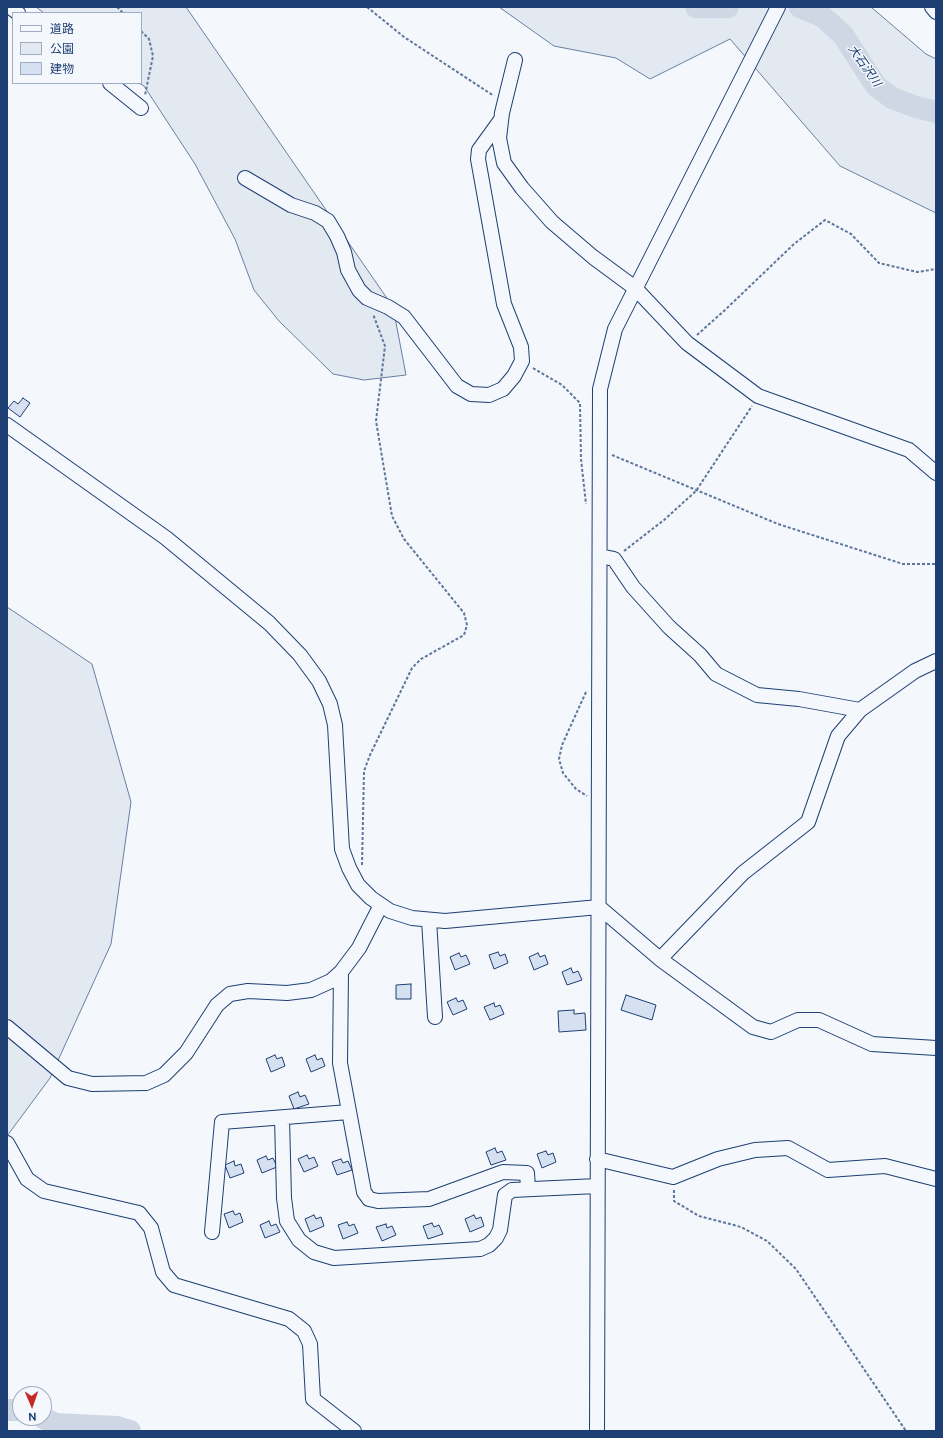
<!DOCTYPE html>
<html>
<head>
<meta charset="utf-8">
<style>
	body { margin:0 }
	#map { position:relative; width:943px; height:1438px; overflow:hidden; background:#f4f7fb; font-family:"DM Sans","Noto Sans JP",sans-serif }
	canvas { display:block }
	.frame { position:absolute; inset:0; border:8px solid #1d3f73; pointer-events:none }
	.legend { position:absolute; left:12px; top:12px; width:130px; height:72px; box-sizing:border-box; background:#f4f7fb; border:1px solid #9eadc5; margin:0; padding:5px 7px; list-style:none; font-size:12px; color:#1d3f73 }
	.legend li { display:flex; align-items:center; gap:8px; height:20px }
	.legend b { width:20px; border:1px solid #9eadc5 }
	.north { position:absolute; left:12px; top:1386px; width:40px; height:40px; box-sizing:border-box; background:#f4f7fb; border:1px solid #9eadc5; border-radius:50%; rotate:178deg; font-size:11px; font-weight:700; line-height:16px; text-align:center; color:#1d3f73 }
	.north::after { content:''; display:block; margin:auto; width:14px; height:18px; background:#c62828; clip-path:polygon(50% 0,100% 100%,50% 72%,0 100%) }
</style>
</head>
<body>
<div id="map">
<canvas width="943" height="1438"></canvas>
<div class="frame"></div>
<ul class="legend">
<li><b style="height:5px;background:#f4f7fb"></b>道路</li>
<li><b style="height:11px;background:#e3e9f0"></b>公園</li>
<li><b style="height:11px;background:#d5e0f0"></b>建物</li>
</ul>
<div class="north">N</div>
</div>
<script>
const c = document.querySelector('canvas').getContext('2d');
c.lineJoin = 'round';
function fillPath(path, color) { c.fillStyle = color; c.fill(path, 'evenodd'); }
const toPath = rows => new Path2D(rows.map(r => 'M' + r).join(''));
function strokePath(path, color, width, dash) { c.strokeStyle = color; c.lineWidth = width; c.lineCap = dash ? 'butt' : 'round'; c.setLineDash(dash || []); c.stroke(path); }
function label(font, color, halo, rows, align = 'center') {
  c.font = font + ' "DM Sans","Noto Sans JP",sans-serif'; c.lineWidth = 3; c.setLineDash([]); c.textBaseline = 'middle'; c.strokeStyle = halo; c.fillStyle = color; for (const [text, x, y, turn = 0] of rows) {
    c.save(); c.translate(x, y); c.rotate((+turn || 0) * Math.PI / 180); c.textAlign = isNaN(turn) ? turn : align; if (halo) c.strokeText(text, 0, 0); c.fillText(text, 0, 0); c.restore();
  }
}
const green = toPath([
	[36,7,186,7,393,307,406,375,364,380,333,374,279,321,254,290,235,239,195,164,144,86,139,83,141,83,141,13,44,13,36,7],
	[499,7,871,7,926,54,936,59,936,213,840,166,730,39,650,79,616,58,554,46,499,7],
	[7,607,92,664,131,802,111,944,50,1078,7,1136,7,607]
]);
const river = toPath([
	[696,7,728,7],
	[800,7,822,16,843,35,876,86,892,98,916,107,936,112],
	[7,1410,20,1410],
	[43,1418,56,1424,117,1427,130,1431]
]);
const building = toPath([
	[23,398,30,403,20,417,8,408,14,401,18,404,23,398],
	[498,952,500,956,505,954,508,963,494,969,489,955,498,952],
	[459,953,461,957,466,955,470,964,455,970,450,957,459,953],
	[538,953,540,957,545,955,548,964,534,970,529,957,538,953],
	[571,968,573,973,578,971,582,980,567,985,562,972,571,968],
	[411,984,411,999,396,999,396,985,411,984],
	[626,995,656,1005,652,1020,621,1010,626,995],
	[456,998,458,1002,463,1000,467,1009,453,1015,447,1002,456,998],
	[494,1003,495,1007,500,1005,504,1014,490,1020,484,1007,494,1003],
	[574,1010,574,1014,585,1013,586,1030,559,1032,558,1011,574,1010],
	[275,1055,277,1059,282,1057,285,1066,271,1072,266,1059,275,1055],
	[315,1055,317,1060,322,1058,325,1066,311,1072,306,1059,315,1055],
	[298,1092,300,1097,305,1095,309,1104,294,1109,289,1096,298,1092],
	[495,1148,497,1153,502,1151,506,1160,491,1165,486,1152,495,1148],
	[546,1151,548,1155,553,1153,556,1162,542,1168,537,1154,546,1151],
	[307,1155,309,1159,314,1157,318,1166,304,1172,298,1159,307,1155],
	[266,1156,268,1160,273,1158,277,1167,262,1173,257,1160,266,1156],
	[341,1159,343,1163,348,1161,352,1170,337,1175,332,1162,341,1159],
	[234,1161,235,1166,241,1164,244,1173,230,1178,225,1165,234,1161],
	[233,1211,235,1215,240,1213,243,1222,229,1228,224,1214,233,1211],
	[314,1215,316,1219,321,1217,324,1226,310,1232,305,1219,314,1215],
	[474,1215,476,1219,481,1217,484,1226,470,1232,465,1219,474,1215],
	[269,1221,271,1226,276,1224,280,1232,265,1238,260,1225,269,1221],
	[347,1222,349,1226,354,1224,358,1233,343,1239,338,1225,347,1222],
	[432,1223,434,1227,439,1225,443,1234,428,1239,423,1226,432,1223],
	[386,1224,387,1228,392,1226,396,1235,382,1241,376,1227,386,1224]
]);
const path = toPath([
	[117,7,123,13],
	[367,7,404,37,494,96],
	[141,31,149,39,153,56,145,95],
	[697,335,725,310,794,244,825,220,851,234,879,263,917,272,936,269],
	[533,368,562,385,580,403,581,459,586,504],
	[612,455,778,524,903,564,936,564],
	[624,551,664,520,696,491,752,406],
	[586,692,562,745,559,759,563,773,576,789,587,796],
	[362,865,364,771,370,755,412,668,421,659,464,635,467,625,464,613,404,539,392,516,376,421,385,346,373,314],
	[674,1190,674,1201,699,1216,741,1227,767,1241,796,1269,906,1431]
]);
const minor = toPath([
	[10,7,18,13],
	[932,7,936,12],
	[515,60,502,113,499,138,504,163,522,188,552,222,593,257,635,288,687,343,758,396,909,450,936,473],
	[110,83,141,108],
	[245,178,291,205,315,213,328,221,337,236,344,252,348,270,359,290,367,298,388,307,404,317,457,386,471,394,489,395,503,389,514,376,522,361,521,347,504,304,478,159,479,150,500,121],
	[7,425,166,538,269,623,300,655,319,681,330,704,335,725,342,849,349,868,358,885,371,898,390,911,412,918,445,921,599,907,660,959,753,1027,771,1032,798,1020,819,1020,872,1044,936,1048],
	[600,556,614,559,633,587,669,627,700,655,716,674,757,695,799,699,860,710],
	[429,920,435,1017],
	[660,959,743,873,808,822,838,736,860,710,915,671,936,661],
	[341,972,340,1063,364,1192,369,1199,378,1201,429,1199,503,1172,527,1173,528,1188],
	[7,1027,68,1078,92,1084,146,1083,164,1075,186,1053,217,1005,230,994,248,991,287,993,311,990,331,981,341,972,359,948,381,905],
	[282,1118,284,1198,287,1221,299,1240,314,1252,334,1258,480,1249,489,1245,496,1238,500,1230,505,1195,512,1190,597,1186],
	[7,1143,27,1179,44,1191,139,1213,151,1228,163,1272,174,1285,289,1319,304,1331,310,1344,313,1399,354,1431],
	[597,1159,673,1177,718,1159,755,1150,788,1148,828,1170,885,1166,936,1179],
	[212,1232,222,1122,349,1112],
	[597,1431,600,389,615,329,778,7]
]);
const waterNames = [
	["大石沢川",864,66,55]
];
fillPath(green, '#e3e9f0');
strokePath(green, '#687fa3', 1);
strokePath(river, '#cfd7e4', 22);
fillPath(building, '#d5e0f0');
strokePath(building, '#1d3f73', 1);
strokePath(minor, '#1d3f73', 16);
strokePath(path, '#5e769c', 2, [3, 2]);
strokePath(minor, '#f4f7fb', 14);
label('italic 12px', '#1d3f73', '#f4f7fb', waterNames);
</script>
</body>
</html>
